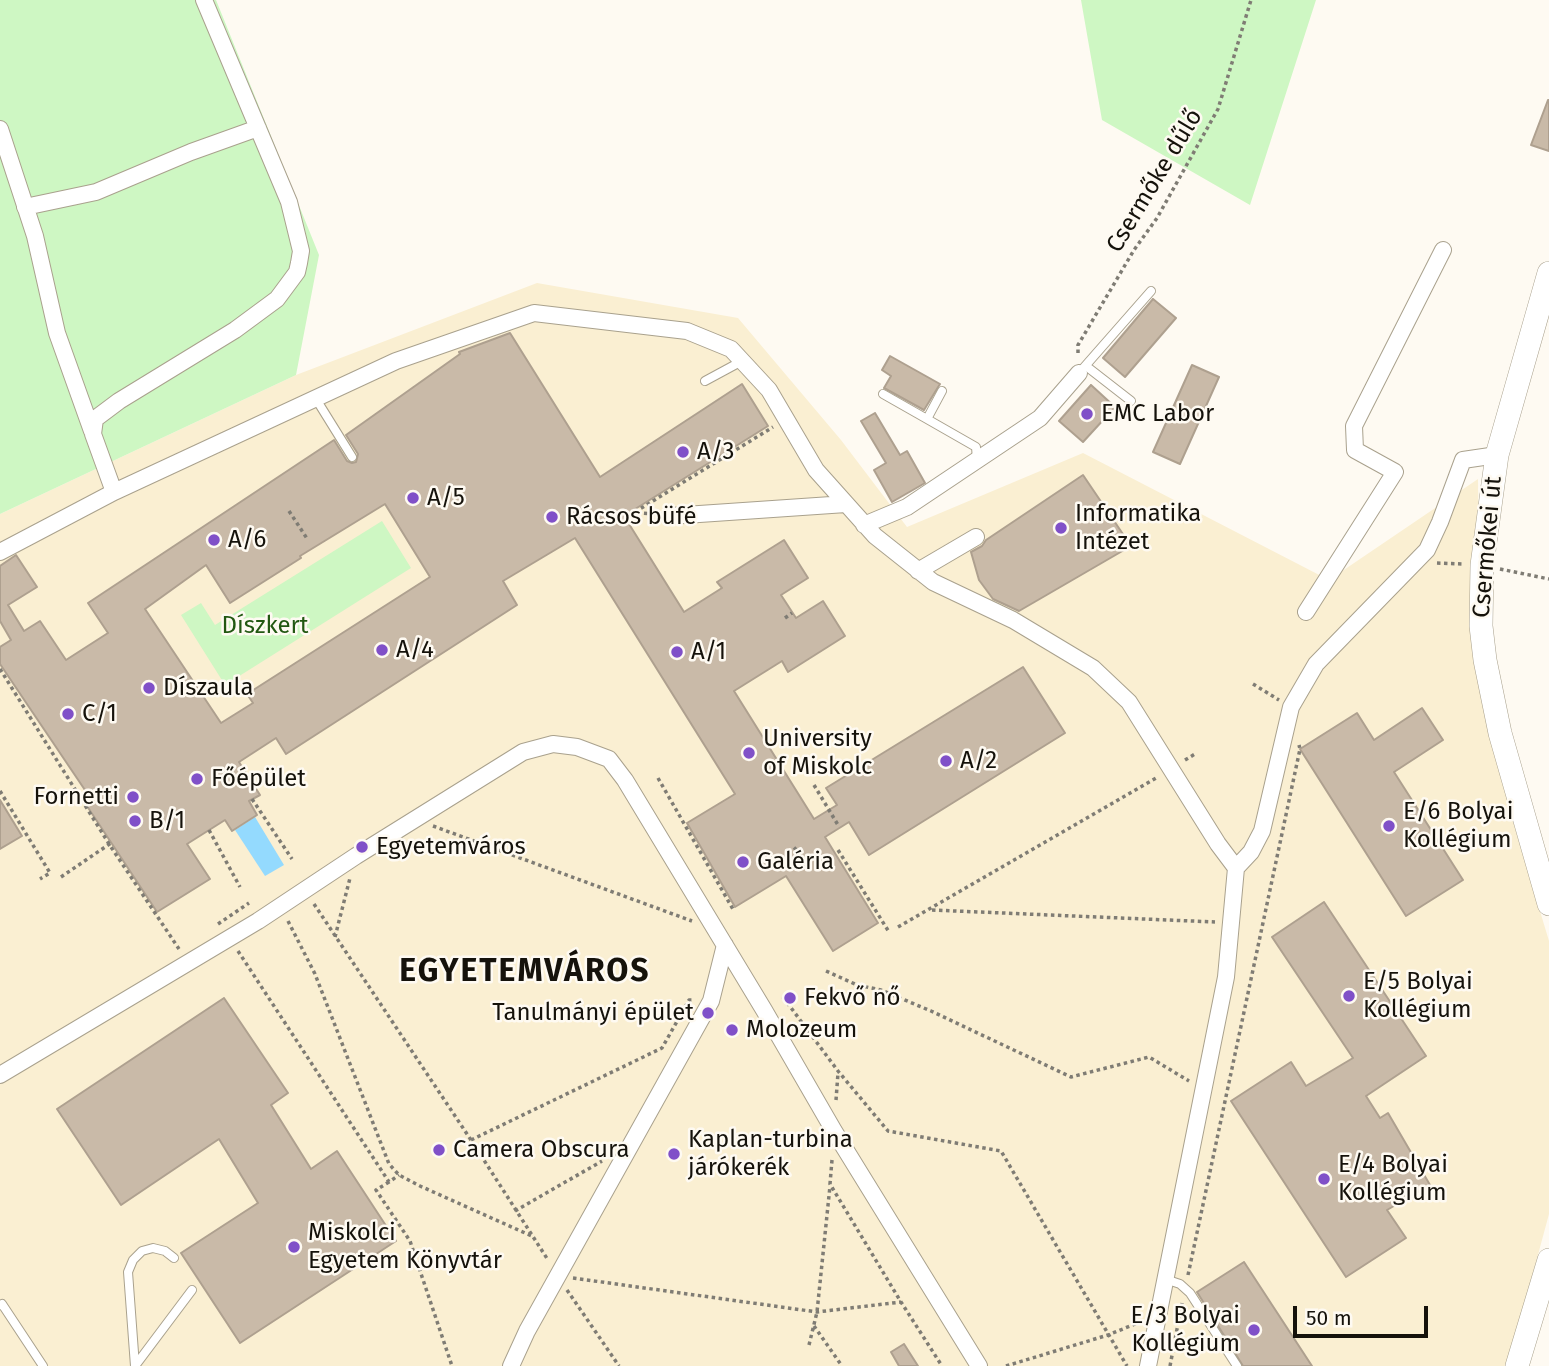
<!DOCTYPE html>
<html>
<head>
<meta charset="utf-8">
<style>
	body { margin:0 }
	#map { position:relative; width:1549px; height:1366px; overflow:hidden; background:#fefaf2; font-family:"Fira Sans",sans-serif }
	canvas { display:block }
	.scale { position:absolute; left:1293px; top:1306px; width:135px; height:32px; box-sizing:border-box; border:4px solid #15120b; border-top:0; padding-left:9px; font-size:21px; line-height:24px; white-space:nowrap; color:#15120b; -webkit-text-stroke:5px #fefaf2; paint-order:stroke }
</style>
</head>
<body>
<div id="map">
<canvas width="1549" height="1366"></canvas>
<div class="scale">50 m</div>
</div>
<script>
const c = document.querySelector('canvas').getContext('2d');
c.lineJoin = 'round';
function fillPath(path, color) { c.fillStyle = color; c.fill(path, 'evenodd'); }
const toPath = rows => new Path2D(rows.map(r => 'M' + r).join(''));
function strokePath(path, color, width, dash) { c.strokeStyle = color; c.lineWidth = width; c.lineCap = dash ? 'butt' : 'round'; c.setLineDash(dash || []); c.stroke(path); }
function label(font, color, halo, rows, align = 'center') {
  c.font = font + ' "Fira Sans",sans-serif'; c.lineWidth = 5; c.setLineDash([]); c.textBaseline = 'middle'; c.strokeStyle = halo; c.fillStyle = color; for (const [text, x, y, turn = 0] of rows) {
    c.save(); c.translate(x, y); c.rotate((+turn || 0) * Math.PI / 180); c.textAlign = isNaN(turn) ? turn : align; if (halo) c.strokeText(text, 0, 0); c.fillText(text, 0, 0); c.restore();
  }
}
const built = toPath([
	[537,283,738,318,841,440,907,527,1083,453,1329,580,1478,479,1481,679,1515,828,1549,941,1549,1214,1508,1366,0,1366,0,514,296,375]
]);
const green = toPath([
	[0,0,216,0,319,255,296,375,0,514],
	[1081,0,1316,0,1250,205,1102,120],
	[382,521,411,568,225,685,181,615,201,603,215,625]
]);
const water = toPath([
	[255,817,284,865,265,876,235,830]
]);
const building = toPath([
	[1548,100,1549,100,1549,151,1531,145,1548,100],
	[1153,299,1176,318,1125,377,1103,358,1153,299],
	[510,333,600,477,742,384,768,426,624,516,684,612,722,588,717,582,784,540,808,578,781,595,796,618,823,601,845,636,788,672,782,661,734,691,814,819,837,805,826,788,1023,667,1065,733,869,855,849,822,825,837,878,923,833,951,786,876,735,907,687,823,735,794,575,538,503,581,517,605,286,754,276,738,239,762,260,795,249,801,257,815,232,831,225,820,187,844,210,879,157,912,83,800,89,796,0,664,0,647,11,640,0,621,0,566,16,555,37,587,8,605,24,631,40,621,66,660,108,633,88,603,334,440,347,461,352,463,356,462,358,454,346,435,460,354,459,352,510,333],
	[385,504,430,577,247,694,253,703,221,723,145,609,206,565,230,603,301,558,300,556,385,504],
	[890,356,940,384,924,410,884,388,891,376,882,370,890,356],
	[1192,365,1219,377,1180,464,1153,452,1192,365],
	[1091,385,1115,407,1083,442,1059,421,1091,385],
	[875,413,900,455,907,451,925,483,892,502,874,470,886,463,861,421,875,413],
	[1083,475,1131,546,1019,611,993,599,979,580,971,552,982,546,986,540,1083,475],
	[1422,708,1443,740,1394,772,1463,880,1406,916,1300,749,1357,713,1374,740,1422,708],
	[0,800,22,836,0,849,0,800],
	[1324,902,1426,1056,1366,1096,1380,1118,1388,1113,1430,1185,1387,1210,1406,1238,1346,1277,1231,1101,1291,1062,1306,1086,1353,1058,1272,937,1324,902],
	[224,998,288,1093,271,1105,311,1169,337,1151,396,1241,240,1343,181,1253,258,1203,219,1139,121,1205,57,1109,224,998],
	[1244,1262,1312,1366,1243,1366,1197,1292,1244,1262],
	[904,1344,918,1366,899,1366,891,1352,904,1344]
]);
const path = toPath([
	[1078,353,1078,345,1134,250,1157,218,1218,109,1251,0],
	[289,511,308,540],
	[630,512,654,514],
	[635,512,773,427],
	[1437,563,1464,564],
	[1500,569,1549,579],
	[785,618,792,613],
	[0,669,111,847,179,949],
	[1253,684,1279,700],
	[1185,760,1195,754],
	[658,778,734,911],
	[814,785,838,825],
	[0,791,50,873,40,879],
	[252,799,292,859],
	[433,826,692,921],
	[209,830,240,887],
	[794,850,797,847],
	[838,850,889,932],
	[795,852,799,850],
	[314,904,471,1140,548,1260],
	[932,910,1215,922],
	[288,921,315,974,389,1164,399,1175,420,1186,534,1237],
	[218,924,249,903],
	[898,927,1158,777],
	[335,937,350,878],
	[238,951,389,1182,399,1175],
	[826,971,857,985,881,990,931,1011,1071,1077,1149,1057,1189,1081],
	[783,997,838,1071,888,1131,1001,1151,1127,1366],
	[836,1100,838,1073],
	[471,1140,662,1048,689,1000,693,1000],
	[832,1160,830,1184,901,1302,942,1366],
	[389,1182,376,1190,410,1241,452,1366],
	[515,1211,602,1161],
	[1188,1275,1300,749,1299,745],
	[573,1278,817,1312,901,1302],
	[567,1290,619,1366],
	[814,1326,842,1366],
	[809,1345,817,1312,830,1186],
	[1006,1366,1108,1335,1140,1322],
	[1170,1366,1182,1303]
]);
const lane = toPath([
	[1086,366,1131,401],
	[1079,373,1151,291],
	[705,381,742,361],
	[883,394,927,419,942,391],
	[316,399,352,457],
	[927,419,976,447,977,460],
	[1165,1279,1180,1284,1190,1293,1237,1366],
	[0,1305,2,1304,43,1366],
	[135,1366,128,1272,133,1260,142,1251,153,1248,165,1251,174,1258],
	[135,1366,192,1290]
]);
const street = toPath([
	[0,129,35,236,57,333,92,431],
	[25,207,96,192,191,152,258,128],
	[114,492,93,434,95,419,119,401,235,330,277,299,297,272,299,263,301,251,289,202,204,0],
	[670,516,846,504],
	[864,525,907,507,1040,418,1079,373],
	[0,552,114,492,396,361,534,313,687,331,731,349,769,390,816,470,875,536,933,582,1013,620,1093,668,1129,702,1218,844,1236,868],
	[918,571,976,537],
	[1306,612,1395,472,1355,450,1354,426,1443,250],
	[0,1075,258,921,356,856,523,752,553,744,577,747,609,759,625,780,764,1010,834,1131,979,1366],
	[511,1366,527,1331,711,1001,725,945],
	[1148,1366,1226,977,1236,868,1251,852,1262,831,1291,707,1316,664,1427,550,1440,522,1463,460,1497,455]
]);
const secondary = toPath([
	[1549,273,1497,455,1482,565,1481,626,1485,660,1500,733,1549,904],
	[1517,1366,1549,1260]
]);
const pathBridge = toPath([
	[61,877,111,843]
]);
const markers = [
	[1087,414,7,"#8050c8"],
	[683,452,7,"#8050c8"],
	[413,498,7,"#8050c8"],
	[552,517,7,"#8050c8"],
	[1061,528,7,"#8050c8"],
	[214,540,7,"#8050c8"],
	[382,650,7,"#8050c8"],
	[677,652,7,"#8050c8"],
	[149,688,7,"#8050c8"],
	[68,714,7,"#8050c8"],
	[749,753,7,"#8050c8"],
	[946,761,7,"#8050c8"],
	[197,779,7,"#8050c8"],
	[133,797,7,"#8050c8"],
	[135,821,7,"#8050c8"],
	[1389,826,7,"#8050c8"],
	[362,847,7,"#8050c8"],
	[743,862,7,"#8050c8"],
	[1349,996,7,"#8050c8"],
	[790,998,7,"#8050c8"],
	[708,1013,7,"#8050c8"],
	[732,1030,7,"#8050c8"],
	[439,1150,7,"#8050c8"],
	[674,1154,7,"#8050c8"],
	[1324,1179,7,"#8050c8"],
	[294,1247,7,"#8050c8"],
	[1254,1330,7,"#8050c8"]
];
const streetNames = [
	["Csermőke dűlő",1155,181,-59],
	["Csermőkei út",1488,547,-85]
];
const poiNames = [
	["EMC Labor",1101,414],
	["A/3",697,452],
	["A/5",427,498],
	["Informatika",1075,514],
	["Intézet",1075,542],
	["Rácsos büfé",566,517],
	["A/6",228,540],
	["A/4",396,650],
	["A/1",691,652],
	["Díszaula",163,688],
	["C/1",82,714],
	["University",763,739],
	["of Miskolc",763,767],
	["A/2",960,761],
	["Főépület",211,779],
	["Fornetti",119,797,"right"],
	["E/6 Bolyai",1403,812],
	["Kollégium",1403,840],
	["B/1",149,821],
	["Egyetemváros",376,847],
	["Galéria",757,862],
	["E/5 Bolyai",1363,982],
	["Kollégium",1363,1010],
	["Fekvő nő",804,998],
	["Tanulmányi épület",694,1013,"right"],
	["Molozeum",746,1030],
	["Kaplan-turbina",688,1140],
	["járókerék",688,1168],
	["Camera Obscura",453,1150],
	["E/4 Bolyai",1338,1165],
	["Kollégium",1338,1193],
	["Miskolci",308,1233],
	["Egyetem Könyvtár",308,1261],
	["E/3 Bolyai",1240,1316,"right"],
	["Kollégium",1240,1344,"right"]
];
const parkNames = [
	["Díszkert",265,626]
];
const districtNames = [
	["EGYETEMVÁROS",525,972]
];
fillPath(built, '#faefd2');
fillPath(green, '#cef7c3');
fillPath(water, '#94dafe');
fillPath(building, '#c9baa8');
strokePath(building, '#aea08f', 2);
strokePath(lane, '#a9a18d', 10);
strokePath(street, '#a9a18d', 18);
strokePath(secondary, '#a9a18d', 24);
strokePath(path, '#7f7c74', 3.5, [3.5, 3.5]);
strokePath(lane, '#fff', 8);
strokePath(street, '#fff', 16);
strokePath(secondary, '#fff', 23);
strokePath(pathBridge, '#7f7c74', 3.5, [3.5, 3.5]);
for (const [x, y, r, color] of markers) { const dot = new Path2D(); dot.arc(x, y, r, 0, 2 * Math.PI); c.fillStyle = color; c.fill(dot); strokePath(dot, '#fefaf2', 2.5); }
label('24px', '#15120b', '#fefaf2', streetNames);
label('24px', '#15120b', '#fefaf2', poiNames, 'left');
label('24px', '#225812', '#fefaf2', parkNames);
c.letterSpacing = '2px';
label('bold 32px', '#15120b', '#fefaf2', districtNames);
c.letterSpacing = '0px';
</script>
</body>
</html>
